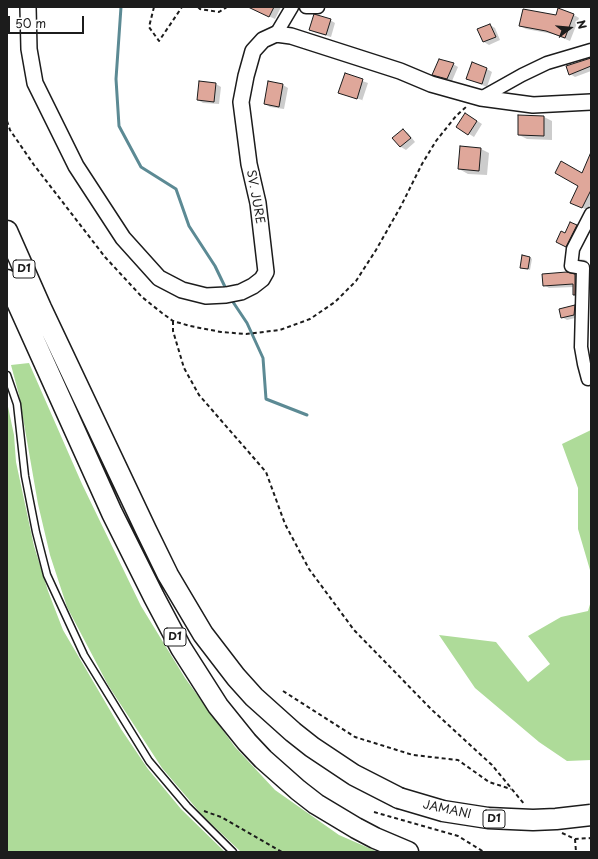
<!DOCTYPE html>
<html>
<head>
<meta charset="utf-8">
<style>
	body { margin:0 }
	#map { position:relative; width:598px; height:859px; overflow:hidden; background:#fff; font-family:"Playpen Sans",sans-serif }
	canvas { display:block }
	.frame { position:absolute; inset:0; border:8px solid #1c1c1c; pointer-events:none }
	.north { position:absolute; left:550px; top:8px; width:40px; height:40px; -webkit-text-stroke:3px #fff; paint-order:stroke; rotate:74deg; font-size:11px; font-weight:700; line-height:16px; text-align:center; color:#1c1c1c }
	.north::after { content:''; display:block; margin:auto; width:14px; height:18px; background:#1c1c1c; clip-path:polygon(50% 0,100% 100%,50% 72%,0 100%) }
	.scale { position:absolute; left:8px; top:16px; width:76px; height:18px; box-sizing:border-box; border:2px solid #1c1c1c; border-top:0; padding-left:5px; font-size:12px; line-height:14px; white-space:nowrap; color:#1c1c1c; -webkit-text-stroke:3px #fff; paint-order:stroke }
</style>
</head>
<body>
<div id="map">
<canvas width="598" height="859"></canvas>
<div class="frame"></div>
<div class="north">N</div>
<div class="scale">50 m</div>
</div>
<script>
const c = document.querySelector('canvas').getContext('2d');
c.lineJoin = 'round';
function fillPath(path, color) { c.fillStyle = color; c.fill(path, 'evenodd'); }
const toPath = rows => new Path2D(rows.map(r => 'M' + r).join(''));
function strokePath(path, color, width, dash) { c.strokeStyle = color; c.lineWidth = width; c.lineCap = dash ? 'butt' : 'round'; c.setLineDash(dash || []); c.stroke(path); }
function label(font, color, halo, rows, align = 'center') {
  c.font = font + ' "Playpen Sans",sans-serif'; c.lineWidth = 4; c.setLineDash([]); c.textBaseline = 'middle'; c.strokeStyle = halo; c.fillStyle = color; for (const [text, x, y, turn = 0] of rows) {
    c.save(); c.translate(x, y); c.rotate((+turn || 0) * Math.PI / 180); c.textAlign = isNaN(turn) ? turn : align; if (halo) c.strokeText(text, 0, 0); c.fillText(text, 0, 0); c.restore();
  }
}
const green = toPath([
	[29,363,82,484,141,606,185,678,235,747,275,790,339,835,378,852,241,852,202,815,162,768,108,685,67,607,50,555,38,504,19,395,11,365],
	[7,402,14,435,16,462,34,546,48,591,63,630,121,729,148,769,181,809,225,852,7,852],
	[591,430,591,576,590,570,578,529,578,488,562,444],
	[591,601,591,760,567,761,539,742,475,688,439,635,496,642,528,682,550,664,528,636,561,617,588,611]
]);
const shadow = toPath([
	[259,7,281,7,275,19,262,13],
	[574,15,579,18,570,41,553,34,526,29,520,26,556,16],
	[330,20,335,23,331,37,316,33,310,30],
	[490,25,495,28,500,40,489,45,484,42],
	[591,60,591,71,575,77,570,74],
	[453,64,458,67,452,81,433,74],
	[487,69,492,72,487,87,467,79],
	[345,75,368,83,362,101,362,100,344,94,344,95,339,93],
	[216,84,221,87,219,104,203,103,198,100],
	[283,85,288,88,284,109,270,107,265,104],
	[471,117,482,124,474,137,458,127],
	[544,117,552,121,552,140,527,139,519,135],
	[403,130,408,133,415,142,406,150,401,147,394,138],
	[461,147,481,149,489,153,487,175,468,174,459,169],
	[591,153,591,203,587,210,577,205,583,174],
	[576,226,581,229,571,249,562,244,565,235],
	[530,257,532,259,530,270,521,267],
	[580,259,586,260,588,262,583,261],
	[575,275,580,278,579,297,574,294,574,287,549,288,544,285],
	[574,306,579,309,579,317,567,320,562,317]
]);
const stream = toPath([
	[121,7,116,79,119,126,141,167,176,189,189,226,215,266,227,291],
	[231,299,247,323,263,358,266,399,307,415]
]);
const building = toPath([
	[248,7,274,7,269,17,248,7],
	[558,8,574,14,565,38,546,31,519,26,523,9,556,15,558,8],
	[314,14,331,19,326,35,309,30,314,14],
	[490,24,496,37,483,42,477,29,490,24],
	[591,58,591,66,569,75,566,66,591,58],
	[439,59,454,63,447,79,432,75,439,59],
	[472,62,487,68,482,84,466,79,472,62],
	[345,73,363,79,357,99,338,93,345,73],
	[199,81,216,83,214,102,197,100,199,81],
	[268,81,283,84,279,107,264,104,268,81],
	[465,113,477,121,468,135,456,127,465,113],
	[518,115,544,116,544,136,518,135,518,115],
	[403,129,411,138,400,147,392,138,403,129],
	[460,146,481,148,479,171,458,169,460,146],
	[591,152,591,190,582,208,570,203,578,186,555,173,561,161,582,173,591,152],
	[570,222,577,225,566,247,556,242,561,231,565,233,570,222],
	[522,255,530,257,528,269,520,268,522,255],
	[567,272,575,274,575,295,573,295,573,284,543,286,542,274,567,272],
	[575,305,574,315,561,318,559,309,575,305]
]);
const path = toPath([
	[154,7,149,27,159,41,182,7],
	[198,7,200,9,219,12,227,7],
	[7,121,10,130,34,165,105,257,142,297,162,313,173,321,190,326,221,332,246,334,280,330,310,319,335,302,356,281,376,250,401,206,422,164,436,141,456,116,466,107],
	[173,321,173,331,184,368,199,395,266,472,285,524,309,569,354,630,432,710,492,765,525,805],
	[283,691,355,737,413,755,458,760,489,782,511,789],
	[204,811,221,817,282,852],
	[374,812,458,836,484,852],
	[562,833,575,839,591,838],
	[575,839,576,852]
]);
const service = toPath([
	[7,375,17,404,25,476,36,532,47,575,84,655,149,761,187,806,233,852]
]);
const minor = toPath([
	[306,7,318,7],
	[276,34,292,7],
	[481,98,522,75,547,63,591,50],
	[588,379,584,364,581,347,583,268,571,266,573,249,591,214]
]);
const tertiary = toPath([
	[28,7,29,49,35,83,76,166,123,238,159,278,182,290,206,296,226,295,241,292,253,286,262,279,266,272,258,203,249,164,241,102,246,76,253,51,263,40,276,34,291,36,400,71,431,84,481,98,533,105,591,102]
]);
const trunk = toPath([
	[7,231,41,308,146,530,168,575,203,634,236,677,254,697,293,732,312,747,354,775,399,798],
	[7,280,112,513,154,597,181,648,218,706,247,742,263,759,298,790,316,804,356,828,375,838,408,852]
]);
const trunkBridge = toPath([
	[399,798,443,811,488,818,533,820,556,819,591,815]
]);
const shields = [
	[24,269,22],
	[175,637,22],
	[494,819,22]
];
const shieldNames = [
	["D1",24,269],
	["D1",175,637],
	["D1",494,819]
];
const streetNames = [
	["SV. JURE",255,197,80],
	["JAMANI",447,810,12]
];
fillPath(green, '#aedb99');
fillPath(shadow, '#0003');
strokePath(stream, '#5c8a94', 3);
fillPath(building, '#dfa79a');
strokePath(building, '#1c1c1c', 1);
strokePath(service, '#1c1c1c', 9);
strokePath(minor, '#1c1c1c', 15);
strokePath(tertiary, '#1c1c1c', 18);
strokePath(trunk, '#1c1c1c', 23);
strokePath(path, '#1c1c1c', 2, [4, 3]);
strokePath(service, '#fff', 6);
strokePath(minor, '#fff', 12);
strokePath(tertiary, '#fff', 15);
strokePath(trunk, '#fff', 20);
strokePath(trunkBridge, '#1c1c1c', 23, []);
strokePath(trunkBridge, '#fff', 20);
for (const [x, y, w] of shields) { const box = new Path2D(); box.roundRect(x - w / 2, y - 9, w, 18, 3); c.fillStyle = '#fff'; c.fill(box); strokePath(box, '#1c1c1c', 1); }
label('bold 11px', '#1c1c1c', null, shieldNames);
label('12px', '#1c1c1c', '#fff', streetNames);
</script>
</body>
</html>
